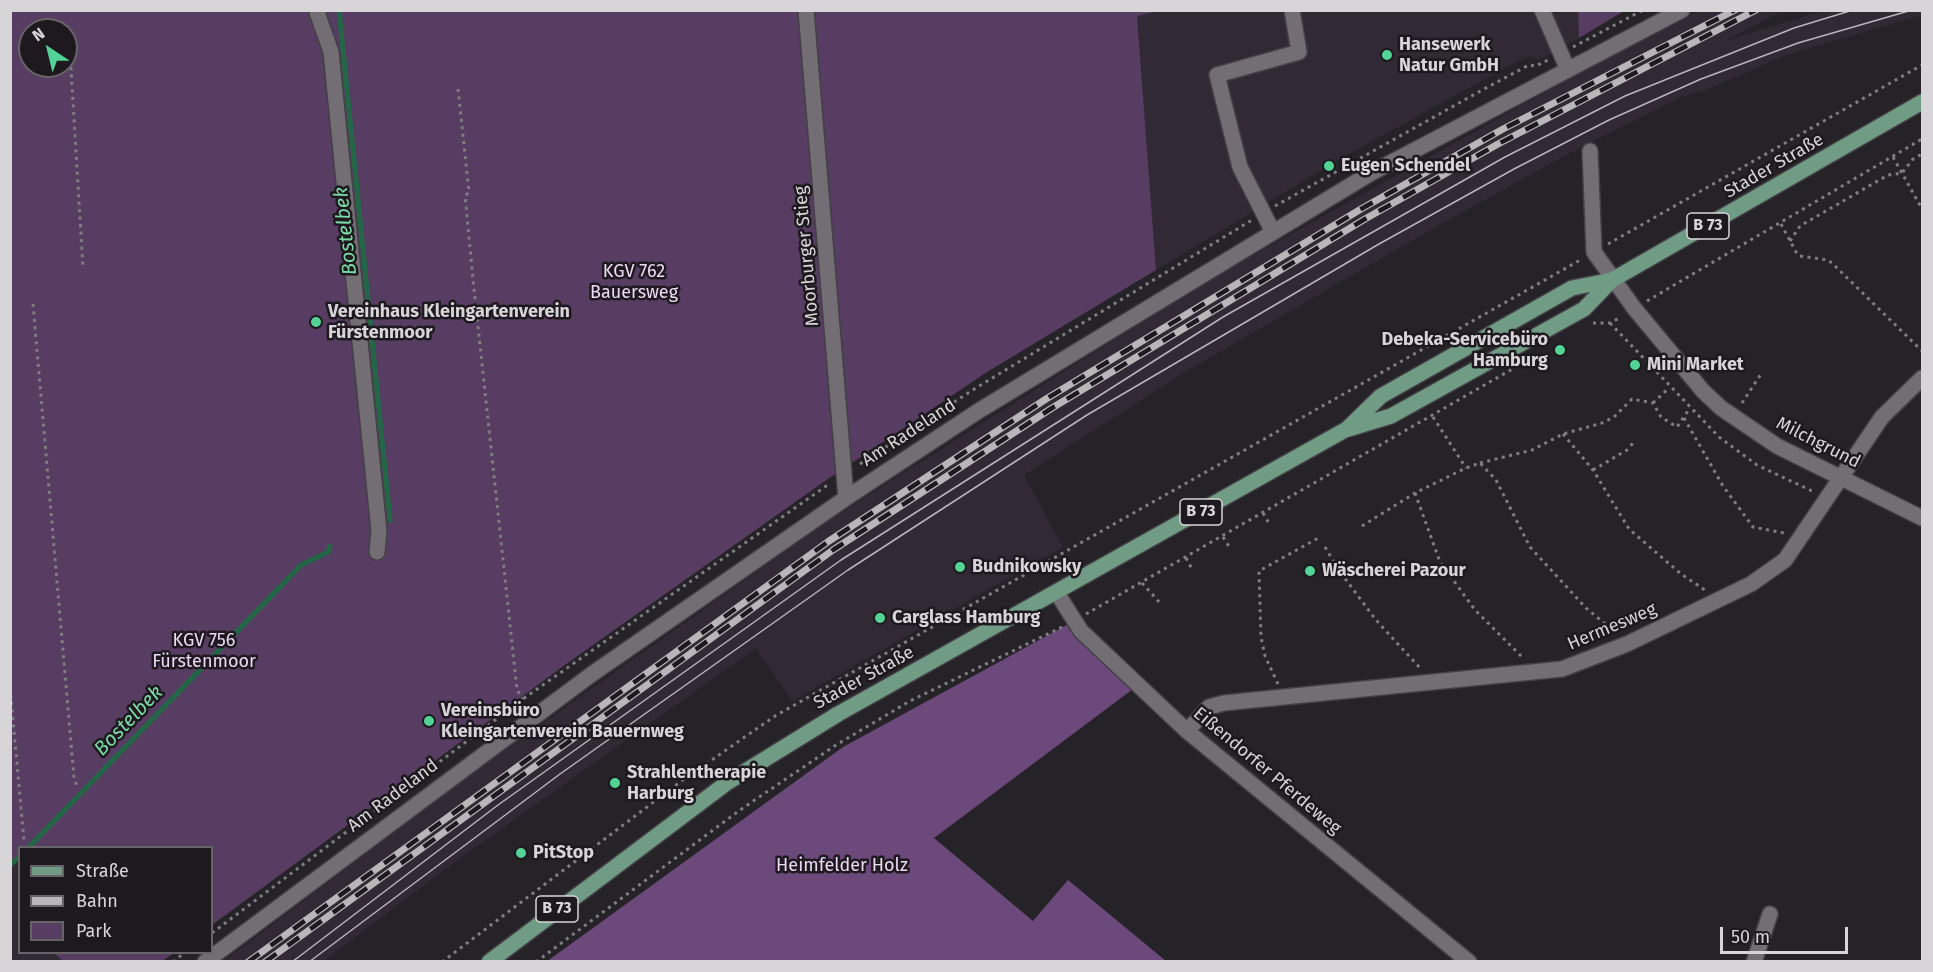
<!DOCTYPE html>
<html>
<head>
<meta charset="utf-8">
<style>
	body { margin:0 }
	#map { position:relative; width:1933px; height:972px; overflow:hidden; background:#262328; font-family:"Fira Sans",sans-serif }
	canvas { display:block }
	.frame { position:absolute; inset:0; border:12px solid #d7d5d8; pointer-events:none }
	.legend { position:absolute; left:18px; top:846px; width:195px; height:108px; box-sizing:border-box; background:#1d191e; border:2px solid #676468; margin:0; padding:8px 10px; list-style:none; font-size:18px; color:#d7d5d8 }
	.legend li { display:flex; align-items:center; gap:12px; height:30px }
	.legend b { width:30px; border:2px solid #676468 }
	.north { position:absolute; left:18px; top:18px; width:60px; height:60px; box-sizing:border-box; background:#1d191e; border:2px solid #676468; border-radius:50%; rotate:325deg; font-size:16px; font-weight:700; line-height:24px; text-align:center; color:#d7d5d8 }
	.north::after { content:''; display:block; margin:auto; width:21px; height:27px; background:#54d396; clip-path:polygon(50% 0,100% 100%,50% 72%,0 100%) }
	.scale { position:absolute; left:1720px; top:927px; width:128px; height:27px; box-sizing:border-box; border:3px solid #d7d5d8; border-top:0; padding-left:8px; font-size:18px; line-height:21px; white-space:nowrap; color:#d7d5d8; -webkit-text-stroke:4px #1d191e; paint-order:stroke }
</style>
</head>
<body>
<div id="map">
<canvas width="1933" height="972"></canvas>
<div class="frame"></div>
<ul class="legend">
<li><b style="height:8px;background:#709c85"></b>Straße</li>
<li><b style="height:8px;background:#b8b6b9"></b>Bahn</li>
<li><b style="height:16px;background:#573d62"></b>Park</li>
</ul>
<div class="north">N</div>
<div class="scale">50 m</div>
</div>
<script>
const c = document.querySelector('canvas').getContext('2d');
c.lineJoin = 'round';
function fillPath(path, color) { c.fillStyle = color; c.fill(path, 'evenodd'); }
const toPath = rows => new Path2D(rows.map(r => 'M' + r).join(''));
function strokePath(path, color, width, dash) { c.strokeStyle = color; c.lineWidth = width; c.lineCap = dash ? 'butt' : 'round'; c.setLineDash(dash || []); c.stroke(path); }
function label(font, color, halo, rows, align = 'center') {
  c.font = font + ' "Fira Sans",sans-serif'; c.lineWidth = 5; c.setLineDash([]); c.textBaseline = 'middle'; c.strokeStyle = halo; c.fillStyle = color; for (const [text, x, y, turn = 0] of rows) {
    c.save(); c.translate(x, y); c.rotate((+turn || 0) * Math.PI / 180); c.textAlign = isNaN(turn) ? turn : align; if (halo) c.strokeText(text, 0, 0); c.fillText(text, 0, 0); c.restore();
  }
}
const built = toPath([
	[1159,10,1578,11,1579,38,1539,60,1530,56,1505,68,1340,159,1156,270,1137,16],
	[1699,11,1783,11,1725,41,1823,11,1922,11,1922,15,1783,56,1711,88,1678,98,1570,153,1439,225,1185,372,1024,475,1063,547,792,701,756,648,448,867,324,961,223,962,470,775,834,517,1209,280,1632,44],
	[19,858,20,952,54,953,63,961,11,961,10,868]
]);
const green = toPath([
	[11,11,1159,11,1137,16,1156,270,987,372,825,481,569,662,212,925,212,848,20,848,19,858,11,868],
	[30,30,66,30,66,66,30,66],
	[1578,11,1578,10,1624,11,1579,38],
	[54,953,174,953,161,962,63,961]
]);
const forest = toPath([
	[1074,621,1137,686,934,838,1033,921,1068,880,1166,961,546,962,843,747]
]);
const stream = toPath([
	[339,10,390,520],
	[28,848,301,565,328,552,330,546],
	[10,865,20,856]
]);
const path = toPath([
	[1573,47,1643,10],
	[70,52,83,268],
	[458,89,469,192,465,196,474,289,517,690,523,699],
	[1893,157,1922,209],
	[1275,206,1484,89,1529,65,1536,66,1548,60],
	[1781,224,1796,252,1800,256,1828,260,1833,264,1922,351],
	[1790,241,1800,226,1888,175,1902,173,1913,159,1922,154],
	[1608,244,1922,65],
	[1647,301,1922,139],
	[33,304,74,778,77,786],
	[1593,323,1610,323,1621,317],
	[1610,323,1719,437,1757,465,1812,491],
	[1653,403,1669,388],
	[1742,403,1761,374],
	[1433,417,1466,468],
	[1684,418,1723,486,1753,527,1784,533],
	[1563,434,1593,470,1629,529,1681,574,1705,590],
	[1480,463,1532,450,1563,434,1602,423,1614,417,1632,399,1653,403,1661,417,1677,427,1690,408],
	[860,464,971,391,1252,220],
	[1593,470,1627,450,1634,442],
	[1415,493,1440,562,1475,610,1522,657],
	[1263,513,1270,525],
	[1362,526,1415,493,1466,468,1480,463,1496,480,1530,547,1586,608,1615,632],
	[1223,537,1230,548],
	[1325,547,1338,569,1376,620,1420,668],
	[1186,558,1192,569],
	[1142,583,1161,604],
	[1086,614,1528,360],
	[1278,684,1265,656,1261,637,1259,571,1320,537],
	[10,687,24,841],
	[212,933,523,699,829,484],
	[173,962,185,952],
	[442,962,680,782,775,716,1582,259],
	[536,962,740,810,836,745,910,701,1062,627]
]);
const minor = toPath([
	[806,10,846,498],
	[1542,10,1568,70],
	[317,12,331,52,379,531,377,552],
	[1590,151,1594,252,1634,308,1703,391,1721,408,1777,446,1922,518],
	[1273,232,1240,167,1217,75,1299,52,1292,10],
	[1057,593,1081,631,1187,731,1469,962],
	[1187,731,1209,707,1224,703,1562,669,1627,644,1751,584,1785,560,1882,417,1922,378],
	[205,962,592,674,846,498,980,410,1371,173,1682,10],
	[1754,962,1770,914]
]);
const major = toPath([
	[1348,428,1381,396,1572,288,1612,280],
	[489,962,728,782,838,714,1345,430,1391,416,1584,309,1612,280,1922,102]
]);
const tram = toPath([
	[292,962,498,805,841,560,1223,317,1505,157,1625,96,1794,28,1853,10],
	[309,962,560,774,848,570,1087,415,1379,244,1514,169,1609,120,1701,79,1798,43,1912,10]
]);
const rail = toPath([
	[248,962,829,541,1046,399,1361,209,1503,129,1735,10],
	[265,962,833,550,1052,408,1365,219,1498,144,1756,10]
]);
const markers = [
	[1387,55,6,"#54d396"],
	[1329,166,6,"#54d396"],
	[316,322,6,"#54d396"],
	[1560,350,6,"#54d396"],
	[1635,365,6,"#54d396"],
	[960,567,6,"#54d396"],
	[1310,571,6,"#54d396"],
	[880,618,6,"#54d396"],
	[429,721,6,"#54d396"],
	[615,783,6,"#54d396"],
	[521,853,6,"#54d396"]
];
const shields = [
	[1708,226,42],
	[1201,512,42],
	[557,909,42]
];
const shieldNames = [
	["B 73",1708,226],
	["B 73",1201,512],
	["B 73",557,909]
];
const poiNames = [
	["Hansewerk",1399,45],
	["Natur GmbH",1399,66],
	["Eugen Schendel",1341,166],
	["Vereinhaus Kleingartenverein",328,312],
	["Fürstenmoor",328,333],
	["Debeka-Servicebüro",1548,340,"right"],
	["Hamburg",1548,361,"right"],
	["Mini Market",1647,365],
	["Budnikowsky",972,567],
	["Wäscherei Pazour",1322,571],
	["Carglass Hamburg",892,618],
	["Vereinsbüro",441,711],
	["Kleingartenverein Bauernweg",441,732],
	["Strahlentherapie",627,773],
	["Harburg",627,794],
	["PitStop",533,853]
];
const streetNames = [
	["Stader Straße",1774,166,-30],
	["Moorburger Stieg",807,256,-95],
	["Am Radeland",909,433,-33],
	["Milchgrund",1818,443,27],
	["Hermesweg",1612,627,-23],
	["Stader Straße",864,678,-29],
	["Eißendorfer Pferdeweg",1267,771,40],
	["Am Radeland",393,796,-37]
];
const parkNames = [
	["KGV 762",634,272],
	["Bauersweg",634,293],
	["KGV 756",204,641],
	["Fürstenmoor",204,662],
	["Heimfelder Holz",842,866]
];
const waterNames = [
	["Bostelbek",346,231,-96],
	["Bostelbek",129,721,-46]
];
fillPath(built, '#312a35');
fillPath(green, '#573d62');
fillPath(forest, '#6b497a');
strokePath(stream, '#236747', 5);
strokePath(minor, '#434045', 18);
strokePath(major, '#434045', 18);
strokePath(path, '#807e82', 3, [3, 4.5]);
strokePath(minor, '#726e74', 15);
strokePath(major, '#709c85', 15);
strokePath(tram, '#b8b6b9', 1.5);
strokePath(rail, '#b8b6b9', 7);
strokePath(rail, '#1d191e', 4.5, [14]);
for (const [x, y, r, color] of markers) { const dot = new Path2D(); dot.arc(x, y, r, 0, 2 * Math.PI); c.fillStyle = color; c.fill(dot); strokePath(dot, '#1d191e', 2); }
for (const [x, y, w] of shields) { const box = new Path2D(); box.roundRect(x - w / 2, y - 13, w, 26, 4.5); c.fillStyle = '#1d191e'; c.fill(box); strokePath(box, '#d7d5d8', 1.5); }
label('bold 16px', '#d7d5d8', null, shieldNames);
label('bold 18px', '#d7d5d8', '#1d191e', poiNames, 'left');
label('18px', '#d7d5d8', '#1d191e', streetNames);
label('18px', '#edd8f6', '#1d191e', parkNames);
label('italic 20px', '#7bdba8', '#1d191e', waterNames);
</script>
</body>
</html>
